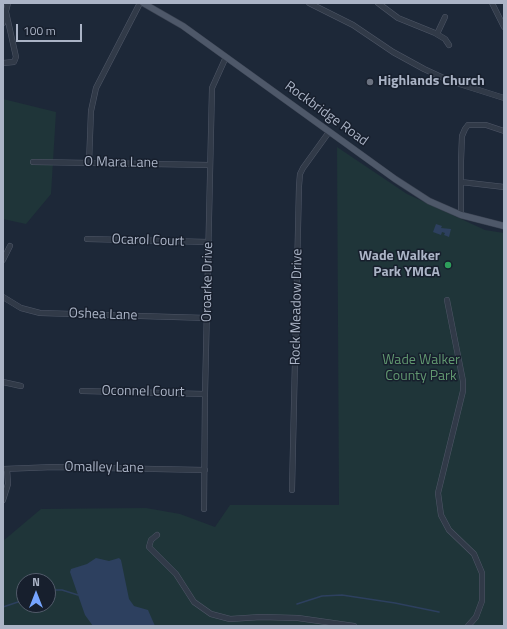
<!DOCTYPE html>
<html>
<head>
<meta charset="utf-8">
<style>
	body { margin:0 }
	#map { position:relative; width:507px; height:629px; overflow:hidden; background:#1d2838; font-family:"Titillium Web",sans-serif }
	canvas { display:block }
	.frame { position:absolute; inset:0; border:4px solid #abb4c6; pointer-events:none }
	.north { position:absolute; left:16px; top:573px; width:40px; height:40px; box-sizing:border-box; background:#171f2d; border:1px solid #525b6a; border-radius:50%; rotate:0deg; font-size:11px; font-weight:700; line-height:16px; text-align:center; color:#abb4c6 }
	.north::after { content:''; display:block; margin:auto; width:14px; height:18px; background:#76a5ff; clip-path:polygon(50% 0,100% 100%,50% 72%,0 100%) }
	.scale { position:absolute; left:16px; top:24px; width:66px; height:18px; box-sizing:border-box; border:2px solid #abb4c6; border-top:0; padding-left:5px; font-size:12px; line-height:14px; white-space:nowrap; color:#abb4c6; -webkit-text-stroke:3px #171f2d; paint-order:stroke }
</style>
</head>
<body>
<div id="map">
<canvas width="507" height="629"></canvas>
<div class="frame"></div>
<div class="north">N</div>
<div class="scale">100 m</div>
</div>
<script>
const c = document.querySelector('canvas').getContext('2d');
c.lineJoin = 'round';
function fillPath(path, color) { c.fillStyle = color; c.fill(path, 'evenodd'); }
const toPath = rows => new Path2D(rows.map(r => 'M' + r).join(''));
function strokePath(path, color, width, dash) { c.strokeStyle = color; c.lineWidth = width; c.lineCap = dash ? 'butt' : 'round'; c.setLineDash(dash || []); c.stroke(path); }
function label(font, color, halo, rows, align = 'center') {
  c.font = font + ' "Titillium Web",sans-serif'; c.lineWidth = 3; c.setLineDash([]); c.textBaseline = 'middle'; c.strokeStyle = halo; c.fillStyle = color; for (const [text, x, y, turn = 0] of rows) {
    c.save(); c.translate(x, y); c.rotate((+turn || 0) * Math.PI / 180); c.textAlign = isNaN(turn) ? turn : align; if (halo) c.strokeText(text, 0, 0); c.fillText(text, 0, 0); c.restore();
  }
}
const green = toPath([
	[3,99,56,112,51,194,26,224,3,219],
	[337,147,407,194,485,230,504,233,504,626,3,626,3,541,41,509,146,508,180,514,215,527,230,505,339,505],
	[24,581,48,581,48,605,24,605]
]);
const water = toPath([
	[436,224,442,226,441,228,451,229,449,237,444,235,445,233,442,232,441,235,433,232],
	[96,558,109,561,119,558,121,560,129,599,134,606,148,610,155,626,93,626,85,615,70,572,71,569,87,564]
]);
const stream = toPath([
	[48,590,62,590,78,595],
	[297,604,322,596,342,595,395,603,439,612],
	[3,607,24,600]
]);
const minor = toPath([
	[309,3,353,25,393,52,424,69,450,81,504,98],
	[378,3,398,18,435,33,445,39,449,45],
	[492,3,504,27],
	[3,23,8,3],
	[437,34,445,17],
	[3,63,14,62,16,57,6,12],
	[33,162,210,165],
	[89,163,91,111,96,88,140,3],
	[461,182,504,187],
	[461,215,461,161,462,136,465,129,468,125,486,125,504,131],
	[87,239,209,242],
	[3,260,10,246],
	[3,297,21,308,40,313,207,318],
	[447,300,463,381,463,391,438,493,441,515,449,530,474,554,482,573,482,601,476,617,468,626],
	[3,382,21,386],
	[82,391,205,394],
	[3,469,54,467,205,470],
	[292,490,299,186,300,174,303,168,329,132],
	[3,500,8,484,7,469],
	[204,509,205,394,212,88,226,57],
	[157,535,151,540,149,547,176,574,194,602,211,614,230,619,261,617,298,618,354,626]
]);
const major = toPath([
	[143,3,183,26,395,179,429,201,461,215,504,226]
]);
const markers = [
	[370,82,4,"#6b7280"],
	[448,265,4,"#2e9e5b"]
];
const poiNames = [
	["Highlands Church",378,82],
	["Wade Walker",440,257,"right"],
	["Park YMCA",440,273,"right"]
];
const streetNames = [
	["Rockbridge Road",326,114,36],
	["O Mara Lane",121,163,1],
	["Ocarol Court",148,241,2],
	["Oroarke Drive",208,282,-89],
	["Rock Meadow Drive",297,307,-89],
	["Oshea Lane",103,315,2],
	["Oconnel Court",143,392,1],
	["Omalley Lane",104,468,1]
];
const parkNames = [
	["Wade Walker",421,361],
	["County Park",421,377]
];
fillPath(green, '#1f3539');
fillPath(water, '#2d405f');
strokePath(stream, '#2d405f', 1.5);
strokePath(minor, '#4f5767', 6);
strokePath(major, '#3b4352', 7);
strokePath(minor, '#313a48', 5);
strokePath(major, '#4e5869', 6);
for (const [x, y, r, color] of markers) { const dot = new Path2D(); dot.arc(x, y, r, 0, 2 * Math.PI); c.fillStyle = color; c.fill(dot); strokePath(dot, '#171f2d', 1.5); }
label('bold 14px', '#abb4c6', '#171f2d', poiNames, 'left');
label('14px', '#abb4c6', '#171f2d', streetNames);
label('14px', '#619870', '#171f2d', parkNames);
</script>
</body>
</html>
